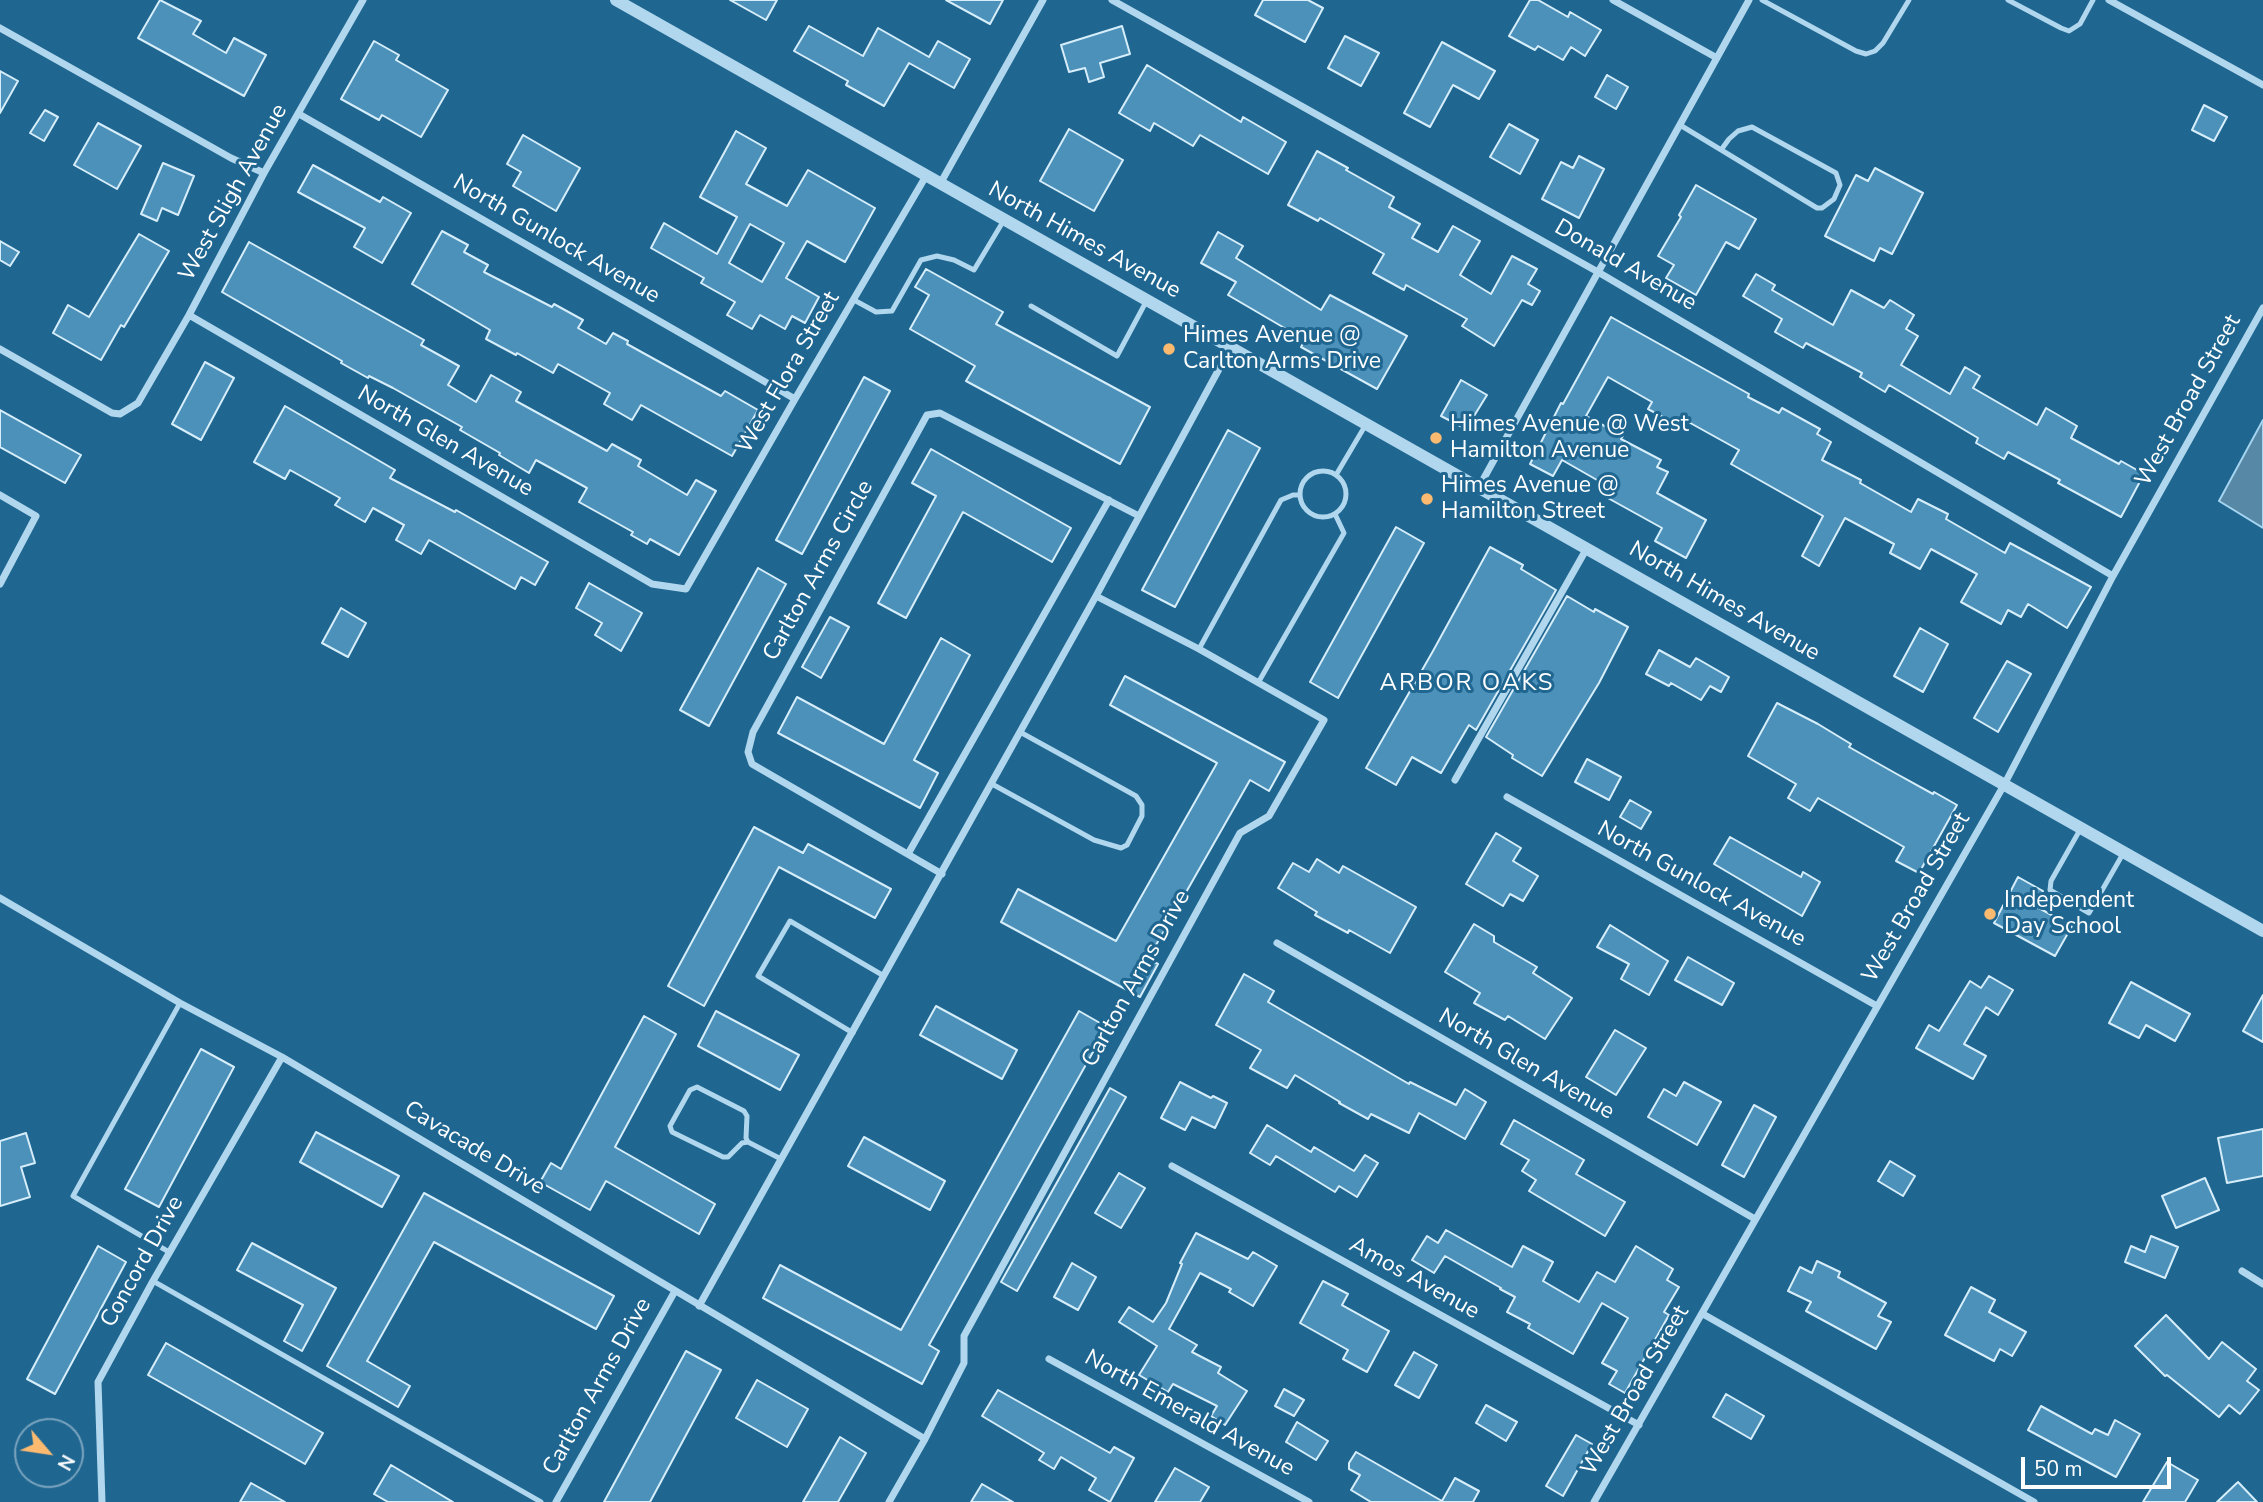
<!DOCTYPE html>
<html>
<head>
<meta charset="utf-8">
<style>
	body { margin:0 }
	#map { position:relative; width:2263px; height:1502px; overflow:hidden; background:#1f6691; font-family:"Nunito Sans",sans-serif }
	canvas { display:block }
	.north { position:absolute; left:14px; top:1418px; width:70px; height:70px; box-sizing:border-box; background:#1f6691; border:2px solid #79a3bd; border-radius:50%; rotate:119deg; font-size:19px; font-weight:700; line-height:28px; text-align:center; color:#fff }
	.north::after { content:''; display:block; margin:auto; width:24px; height:32px; background:#fbba70; clip-path:polygon(50% 0,100% 100%,50% 72%,0 100%) }
	.scale { position:absolute; left:2021px; top:1457px; width:150px; height:32px; box-sizing:border-box; border:4px solid #fff; border-top:0; padding-left:9px; font-size:21px; line-height:24px; white-space:nowrap; color:#fff; -webkit-text-stroke:5px #1f6691; paint-order:stroke }
</style>
</head>
<body>
<div id="map">
<canvas width="2263" height="1502"></canvas>
<div class="north">N</div>
<div class="scale">50 m</div>
</div>
<script>
const c = document.querySelector('canvas').getContext('2d');
c.lineJoin = 'round';
function fillPath(path, color) { c.fillStyle = color; c.fill(path, 'evenodd'); }
const toPath = rows => new Path2D(rows.map(r => 'M' + r).join(''));
function strokePath(path, color, width, dash) { c.strokeStyle = color; c.lineWidth = width; c.lineCap = dash ? 'butt' : 'round'; c.setLineDash(dash || []); c.stroke(path); }
function label(font, color, halo, rows, align = 'center') {
  c.font = font + ' "Nunito Sans",sans-serif'; c.lineWidth = 6; c.setLineDash([]); c.textBaseline = 'middle'; c.strokeStyle = halo; c.fillStyle = color; for (const [text, x, y, turn = 0] of rows) {
    c.save(); c.translate(x, y); c.rotate((+turn || 0) * Math.PI / 180); c.textAlign = isNaN(turn) ? turn : align; if (halo) c.strokeText(text, 0, 0); c.fillText(text, 0, 0); c.restore();
  }
}
const water = toPath([
	[2263,420,2263,528,2219,501,2263,420]
]);
const building = toPath([
	[160,0,201,21,193,34,226,53,234,38,266,55,244,96,138,38,160,0],
	[730,0,777,0,766,20,730,0],
	[946,0,1003,0,990,24,946,0],
	[1263,0,1308,0,1323,8,1305,42,1255,15,1263,0],
	[1530,0,1538,0,1568,17,1570,12,1601,30,1585,56,1571,47,1563,60,1538,46,1535,50,1509,36,1530,0],
	[809,26,863,56,878,28,929,57,938,41,970,59,954,88,909,63,884,106,846,85,848,81,794,51,809,26],
	[1122,26,1130,54,1100,63,1104,77,1089,82,1085,68,1069,72,1061,45,1122,26],
	[1345,36,1379,53,1361,86,1328,68,1345,36],
	[374,41,399,55,396,60,448,90,421,137,382,115,379,120,341,99,374,41],
	[1442,42,1495,71,1479,99,1453,85,1430,127,1404,113,1442,42],
	[1147,65,1241,122,1243,117,1286,142,1268,174,1200,135,1193,146,1154,123,1150,131,1119,113,1147,65],
	[0,71,18,81,0,113,0,71],
	[1607,75,1628,87,1616,109,1595,97,1607,75],
	[2204,105,2227,117,2214,141,2192,130,2204,105],
	[45,110,58,117,44,141,30,133,45,110],
	[98,123,141,146,117,189,74,165,98,123],
	[1509,124,1538,140,1520,174,1490,157,1509,124],
	[1069,129,1123,160,1094,211,1040,181,1069,129],
	[736,131,766,148,746,184,787,206,808,170,875,208,845,262,807,241,786,278,819,297,805,323,792,316,785,329,760,315,752,329,727,315,735,302,701,283,704,278,651,248,664,223,717,254,737,217,700,197,736,131],
	[750,224,784,243,762,282,729,263,750,224],
	[523,135,580,168,556,211,513,186,521,172,507,164,523,135],
	[1317,151,1348,168,1346,170,1394,197,1389,207,1420,224,1412,238,1438,252,1453,226,1480,241,1460,275,1491,294,1512,256,1537,269,1528,284,1540,291,1532,305,1522,300,1494,346,1462,326,1467,319,1406,285,1404,290,1373,273,1384,254,1320,218,1318,221,1288,205,1317,151],
	[1579,156,1604,169,1579,218,1542,199,1561,162,1573,168,1579,156],
	[163,163,194,176,178,215,162,208,157,221,141,214,163,163],
	[313,165,380,202,383,197,411,213,382,263,354,247,365,228,298,192,313,165],
	[1875,168,1923,193,1892,254,1880,248,1874,261,1825,236,1856,175,1868,181,1875,168],
	[1696,185,1756,219,1739,249,1726,242,1696,295,1666,278,1674,265,1658,256,1681,217,1679,215,1696,185],
	[442,231,468,245,464,252,488,265,484,272,552,307,554,304,583,320,578,328,606,344,613,333,628,341,627,344,721,396,725,391,758,410,732,456,641,405,632,420,604,404,610,393,558,364,553,373,517,353,516,355,486,339,490,330,412,284,442,231],
	[1218,232,1243,246,1236,258,1321,310,1330,295,1407,336,1377,389,1301,347,1305,340,1228,295,1236,282,1201,263,1218,232],
	[139,234,169,251,124,327,121,325,101,360,53,333,68,305,89,317,139,234],
	[0,241,19,252,10,266,0,260,0,241],
	[249,242,424,340,421,345,459,366,448,385,476,402,491,375,521,392,516,401,607,451,612,444,641,460,638,466,687,495,696,480,716,491,679,555,650,539,647,544,631,535,633,532,579,502,587,488,536,460,529,473,499,455,500,453,460,430,462,427,393,388,369,376,368,378,341,363,342,361,222,292,249,242],
	[926,269,1003,312,996,324,1150,407,1120,464,966,381,975,366,910,329,929,295,915,287,926,269],
	[1756,274,1775,285,1772,290,1833,325,1851,290,1884,308,1890,300,1914,315,1906,329,1918,336,1901,365,1950,394,1965,367,1980,376,1973,388,2037,425,2046,408,2077,426,2071,438,2119,464,2121,461,2144,474,2121,517,2058,483,2060,480,2008,452,2004,459,1976,443,1978,438,1889,385,1885,392,1860,377,1862,373,1806,343,1803,348,1775,332,1782,319,1743,296,1756,274],
	[1611,317,1749,394,1748,397,1779,413,1782,408,1820,429,1817,434,1831,442,1822,460,1861,480,1860,483,1911,512,1918,499,1948,514,1946,519,2005,553,2010,543,2091,587,2067,628,2028,604,2021,617,2008,610,2001,624,1961,602,1977,574,1931,549,1920,569,1890,553,1894,544,1845,518,1819,566,1802,556,1823,516,1731,464,1739,450,1683,419,1679,426,1648,409,1652,402,1608,377,1586,416,1623,436,1621,439,1661,460,1657,467,1668,472,1657,493,1706,520,1686,558,1655,541,1662,528,1606,497,1611,488,1562,460,1553,476,1530,464,1561,403,1563,404,1611,317],
	[205,362,234,378,201,440,172,424,205,362],
	[864,377,890,391,802,554,776,540,864,377],
	[1461,380,1487,395,1466,429,1441,416,1461,380],
	[285,406,395,470,390,478,455,512,456,510,548,562,535,585,521,577,515,589,429,540,421,554,396,540,404,525,373,508,365,522,335,505,340,498,290,470,285,479,254,462,285,406],
	[0,410,81,455,65,483,0,447,0,410],
	[1228,430,1260,448,1175,607,1142,590,1228,430],
	[931,449,1071,528,1052,562,963,512,906,618,878,603,936,496,912,483,931,449],
	[1396,527,1424,543,1338,698,1310,682,1396,527],
	[1490,547,1523,565,1521,569,1556,590,1476,730,1469,725,1441,773,1412,757,1396,785,1366,768,1433,651,1490,547],
	[758,568,786,584,709,726,680,710,758,568],
	[589,583,642,613,621,651,595,635,602,623,576,608,589,583],
	[1567,596,1594,612,1595,609,1628,627,1599,683,1542,776,1512,758,1513,755,1486,737,1567,596],
	[341,608,366,623,348,657,322,643,341,608],
	[830,617,849,627,821,678,802,667,830,617],
	[1920,628,1948,644,1923,692,1894,676,1920,628],
	[941,638,970,655,914,760,938,773,920,808,778,733,797,697,884,744,941,638],
	[1659,650,1690,667,1696,658,1729,677,1721,692,1710,686,1701,700,1671,683,1669,686,1646,674,1659,650],
	[2007,661,2031,674,1998,732,1974,718,2007,661],
	[1125,676,1285,762,1269,791,1250,780,1148,959,1158,964,1140,997,1001,922,1018,889,1116,941,1217,763,1110,705,1125,676],
	[1777,703,1818,724,1851,744,1849,747,1895,773,1933,794,1934,792,1957,805,1919,873,1896,861,1904,847,1818,798,1810,811,1788,798,1796,784,1748,756,1777,703],
	[1587,759,1621,777,1609,800,1575,782,1587,759],
	[1630,800,1651,812,1641,829,1620,817,1630,800],
	[754,827,803,853,808,844,891,889,875,918,779,867,704,1006,668,986,754,827],
	[1496,833,1521,848,1513,861,1538,876,1523,901,1510,894,1503,906,1466,884,1496,833],
	[1730,837,1801,877,1803,872,1820,882,1802,916,1714,864,1730,837],
	[1317,859,1339,873,1343,866,1416,907,1390,953,1349,930,1348,933,1315,915,1317,912,1278,888,1293,863,1309,872,1317,859],
	[2018,877,2043,891,2035,906,2072,926,2055,956,1994,923,2018,877],
	[1474,924,1494,936,1494,942,1537,967,1533,973,1572,998,1545,1039,1508,1016,1505,1020,1474,1003,1480,993,1445,972,1474,924],
	[1610,925,1668,961,1649,995,1621,979,1629,964,1597,947,1610,925],
	[1688,957,1734,983,1722,1005,1675,980,1688,957],
	[1244,974,1274,991,1268,1002,1409,1084,1410,1082,1456,1105,1465,1089,1486,1102,1465,1139,1419,1113,1409,1133,1371,1114,1368,1119,1339,1103,1340,1102,1295,1075,1287,1088,1250,1068,1261,1050,1216,1025,1244,974],
	[1989,976,2013,990,1998,1015,1986,1007,1964,1044,1986,1056,1973,1079,1916,1048,1929,1025,1939,1031,1970,981,1981,988,1989,976],
	[2131,982,2190,1014,2175,1041,2146,1025,2139,1038,2109,1023,2131,982],
	[2263,995,2263,1042,2243,1031,2263,995],
	[936,1006,1017,1050,1002,1079,920,1035,936,1006],
	[716,1011,799,1055,780,1090,698,1046,716,1011],
	[1079,1011,1107,1027,929,1345,939,1351,922,1384,763,1298,780,1265,901,1330,1079,1011],
	[644,1016,676,1034,615,1147,715,1204,699,1234,606,1181,590,1210,540,1182,551,1163,561,1169,644,1016],
	[1615,1030,1646,1048,1616,1095,1586,1077,1615,1030],
	[201,1049,234,1067,159,1207,125,1189,201,1049],
	[1180,1082,1211,1098,1213,1096,1227,1103,1215,1128,1192,1117,1185,1130,1161,1118,1180,1082],
	[1684,1082,1721,1102,1697,1145,1648,1117,1664,1089,1676,1096,1684,1082],
	[1110,1088,1126,1097,1017,1291,1001,1282,1110,1088],
	[1754,1105,1776,1117,1744,1177,1722,1165,1754,1105],
	[1514,1120,1584,1160,1576,1174,1625,1202,1605,1236,1529,1191,1536,1180,1522,1171,1529,1160,1501,1144,1514,1120],
	[1267,1125,1311,1152,1314,1147,1354,1171,1365,1155,1378,1163,1357,1197,1339,1186,1335,1192,1276,1156,1270,1165,1250,1153,1267,1125],
	[2263,1129,2263,1176,2227,1183,2218,1138,2263,1129],
	[316,1132,399,1176,382,1207,300,1162,316,1132],
	[26,1133,35,1163,21,1167,30,1197,0,1206,0,1141,26,1133],
	[864,1137,945,1181,930,1210,848,1166,864,1137],
	[1890,1161,1915,1176,1903,1196,1878,1181,1890,1161],
	[1119,1173,1145,1188,1121,1228,1095,1213,1119,1173],
	[2205,1178,2219,1210,2176,1228,2162,1196,2205,1178],
	[424,1193,614,1296,596,1329,434,1242,367,1361,410,1386,398,1407,327,1366,424,1193],
	[1446,1230,1512,1267,1523,1246,1553,1262,1543,1281,1579,1302,1597,1272,1615,1282,1636,1246,1673,1269,1667,1280,1679,1287,1664,1312,1669,1315,1625,1393,1609,1384,1617,1371,1602,1363,1628,1318,1602,1303,1573,1354,1528,1328,1530,1324,1507,1312,1515,1297,1500,1289,1501,1288,1445,1256,1434,1273,1412,1260,1427,1236,1438,1243,1446,1230],
	[1196,1233,1248,1259,1253,1252,1277,1266,1253,1306,1229,1292,1231,1289,1200,1273,1169,1329,1197,1345,1192,1352,1221,1367,1218,1373,1247,1391,1225,1425,1211,1416,1217,1406,1173,1384,1168,1392,1139,1375,1157,1346,1119,1322,1129,1307,1153,1322,1166,1303,1182,1264,1180,1263,1196,1233],
	[2151,1236,2178,1247,2165,1278,2125,1262,2131,1246,2145,1252,2151,1236],
	[252,1243,336,1288,302,1351,284,1341,303,1305,237,1270,252,1243],
	[98,1246,126,1262,55,1394,27,1379,98,1246],
	[1817,1261,1840,1272,1838,1277,1886,1303,1878,1316,1891,1322,1876,1349,1806,1311,1811,1302,1788,1291,1800,1267,1812,1273,1817,1261],
	[1072,1263,1096,1277,1078,1310,1054,1297,1072,1263],
	[1323,1281,1348,1294,1342,1305,1389,1331,1367,1372,1343,1359,1348,1350,1300,1323,1323,1281],
	[1971,1287,1995,1300,1989,1312,2026,1332,2012,1356,2000,1349,1994,1361,1945,1335,1971,1287],
	[2166,1315,2209,1359,2222,1342,2256,1369,2247,1381,2259,1390,2240,1414,2229,1405,2219,1417,2167,1375,2165,1376,2135,1346,2166,1315],
	[166,1343,323,1433,305,1464,148,1375,166,1343],
	[686,1351,721,1370,650,1502,604,1502,686,1351],
	[1414,1352,1437,1365,1419,1398,1395,1385,1414,1352],
	[757,1380,808,1409,787,1447,736,1418,757,1380],
	[1284,1389,1304,1400,1294,1416,1275,1406,1284,1389],
	[998,1390,1110,1453,1114,1447,1134,1458,1110,1502,1089,1490,1096,1478,1061,1457,1054,1469,1039,1460,1044,1453,982,1416,998,1390],
	[1726,1394,1764,1416,1751,1439,1713,1417,1726,1394],
	[1486,1405,1517,1422,1506,1441,1476,1423,1486,1405],
	[2041,1406,2092,1434,2095,1429,2108,1435,2115,1420,2140,1434,2116,1477,2028,1430,2041,1406],
	[1297,1422,1328,1441,1316,1460,1286,1442,1297,1422],
	[1576,1435,1592,1444,1563,1496,1546,1486,1576,1435],
	[840,1437,866,1453,838,1502,803,1502,840,1437],
	[1356,1452,1442,1501,1455,1478,1479,1491,1473,1502,1371,1502,1351,1490,1360,1475,1349,1469,1349,1463,1356,1452],
	[2167,1462,2198,1480,2185,1502,2143,1502,2167,1462],
	[391,1465,453,1502,388,1502,374,1494,391,1465],
	[1175,1468,1209,1487,1200,1502,1155,1502,1175,1468],
	[2238,1482,2257,1502,2217,1502,2238,1482],
	[251,1483,285,1502,240,1502,251,1483],
	[982,1484,1013,1502,971,1502,982,1484]
]);
const service = toPath([
	[1762,0,1856,51,1866,54,1875,51,1883,43,1909,0],
	[2008,0,2061,28,2069,31,2080,24,2093,0],
	[1680,125,1817,208,1822,208,1834,199,1840,185,1836,173,1752,127,1738,131,1729,139,1721,150],
	[854,300,876,312,892,311,921,260,937,256,954,260,974,270,1004,220],
	[1031,306,1117,356,1147,300],
	'1300 494a23 23 0 1 1 46 0a23 23 0 1 1-46 0Z',
	[1336,475,1365,426],
	[1199,649,1281,500,1293,495,1300,495],
	[1258,683,1344,533,1335,514],
	[992,784,1094,840,1121,848,1127,845,1142,816,1142,805,1136,796,1020,732],
	[2081,828,2051,881,2050,890,2089,913,2124,852],
	[853,1033,758,976,790,921,884,976],
	[748,1142,742,1143,728,1157,723,1157,672,1132,670,1126,690,1090,697,1087,744,1111,747,1116,746,1138,748,1142,781,1159],
	[169,1252,73,1196,180,1003],
	[153,1281,541,1502]
]);
const minor = toPath([
	[1112,0,1598,272,2113,576],
	[1613,0,1717,58],
	[2109,0,2263,85],
	[0,28,231,158,264,173],
	[299,114,795,399],
	[940,184,1043,0],
	[189,315,652,584,686,589,795,399,926,176],
	[0,349,112,413,120,414,138,403,189,315,264,173,363,0],
	[1479,487,1749,0],
	[0,495,36,516,0,584],
	[1455,780,1587,548],
	[1507,797,1877,1006],
	[908,854,1109,500],
	[942,874,752,764,748,752,753,732,927,415,940,413,1139,516],
	[0,898,180,1003,282,1057,925,1439],
	[1277,943,1755,1219],
	[1172,1166,1639,1425],
	[2242,1271,2263,1284],
	[699,1306,1096,596],
	[1703,1314,2034,1502],
	[1049,1359,1309,1502],
	[102,1502,98,1382,153,1281,282,1057],
	[556,1502,675,1291],
	[889,1502,925,1439,964,1363,964,1336,1240,833,1269,816,1324,720,1199,649,1096,596,1231,347],
	[1594,1502,2004,785,2113,576,2263,308]
]);
const tertiary = toPath([
	[616,0,2263,931]
]);
const markers = [
	[1169,349,7,"#fbba70"],
	[1436,438,7,"#fbba70"],
	[1427,499,7,"#fbba70"],
	[1990,914,7,"#fbba70"]
];
const streetNames = [
	["West Sligh Avenue",234,193,-61],
	["North Gunlock Avenue",556,240,30],
	["North Himes Avenue",1084,241,29],
	["Donald Avenue",1625,266,30],
	["West Flora Street",789,373,-60],
	["West Broad Street",2189,401,-61],
	["North Glen Avenue",445,442,30],
	["Carlton Arms Circle",819,571,-61],
	["North Himes Avenue",1724,602,30],
	["North Gunlock Avenue",1701,885,29],
	["West Broad Street",1917,898,-60],
	["Carlton Arms Drive",1137,979,-61],
	["North Glen Avenue",1526,1065,30],
	["Cavacade Drive",474,1149,31],
	["Concord Drive",143,1262,-61],
	["Amos Avenue",1414,1279,29],
	["Carlton Arms Drive",598,1387,-61],
	["West Broad Street",1636,1391,-60],
	["North Emerald Avenue",1189,1414,29]
];
const poiNames = [
	["Himes Avenue @",1183,336],
	["Carlton Arms Drive",1183,362],
	["Himes Avenue @ West",1450,425],
	["Hamilton Avenue",1450,451],
	["Himes Avenue @",1441,486],
	["Hamilton Street",1441,512],
	["Independent",2004,901],
	["Day School",2004,927]
];
const neighbourhoodNames = [
	["ARBOR OAKS",1467,684]
];
fillPath(water, '#5788a5');
strokePath(water, '#a4d4ef', 2);
fillPath(building, '#4c91ba');
strokePath(building, '#d6edfa', 2);
strokePath(service, '#b0d7ed', 5);
strokePath(minor, '#b0d7ed', 7);
strokePath(tertiary, '#b0d7ed', 12);
for (const [x, y, r, color] of markers) { const dot = new Path2D(); dot.arc(x, y, r, 0, 2 * Math.PI); c.fillStyle = color; c.fill(dot); strokePath(dot, '#1f6691', 2.5); }
label('23px', '#fff', '#1f6691', streetNames);
label('23px', '#fff', '#1f6691', poiNames, 'left');
c.letterSpacing = '2px';
label('24px', '#fff', '#1f6691', neighbourhoodNames);
c.letterSpacing = '0px';
</script>
</body>
</html>
